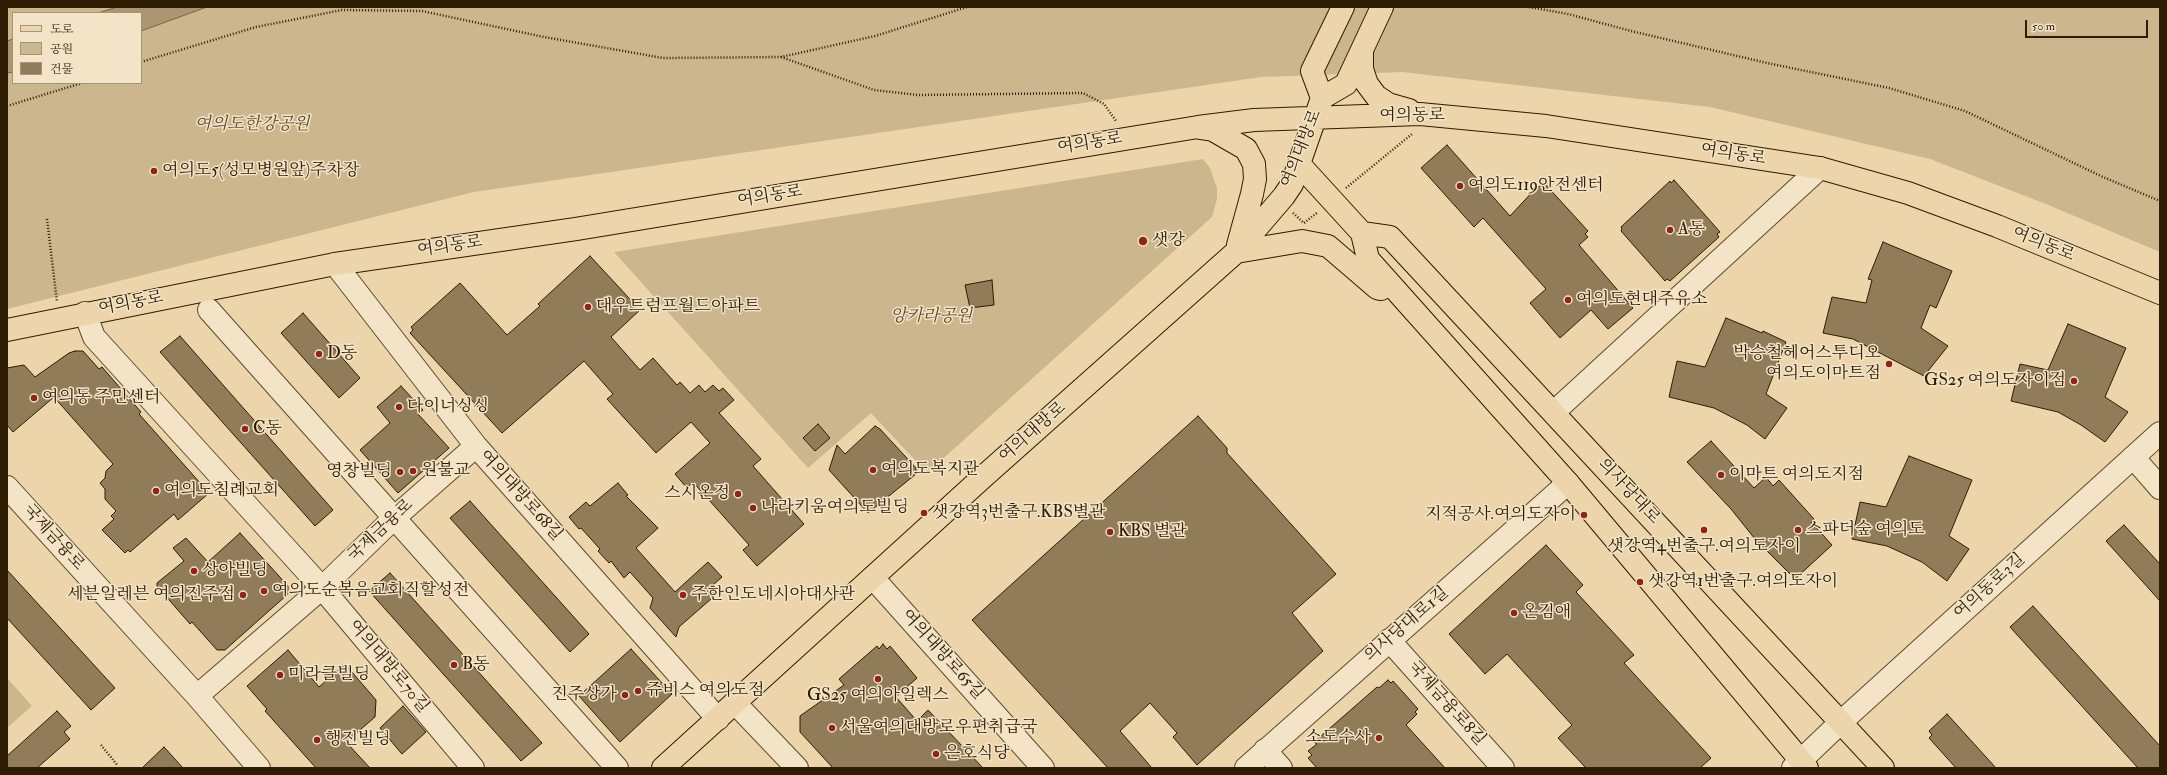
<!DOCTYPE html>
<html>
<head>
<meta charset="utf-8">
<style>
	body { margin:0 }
	#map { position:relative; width:2167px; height:775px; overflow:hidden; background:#ecd5aa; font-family:"IM FELL Double Pica","Noto Serif KR",serif }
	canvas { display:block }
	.frame { position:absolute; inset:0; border:8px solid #2e1c03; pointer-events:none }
	.legend { position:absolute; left:12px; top:12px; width:130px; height:72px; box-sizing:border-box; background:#f3e4c8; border:1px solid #a49479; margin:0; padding:5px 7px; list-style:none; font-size:12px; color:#2e1c03 }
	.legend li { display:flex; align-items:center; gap:8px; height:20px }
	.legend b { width:20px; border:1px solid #a49479 }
	.scale { position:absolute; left:2025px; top:20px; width:123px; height:18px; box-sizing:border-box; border:2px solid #2e1c03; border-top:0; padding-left:5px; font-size:12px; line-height:14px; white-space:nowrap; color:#2e1c03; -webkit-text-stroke:3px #f3e4c8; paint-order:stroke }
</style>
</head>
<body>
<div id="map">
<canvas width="2167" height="775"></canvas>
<div class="frame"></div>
<ul class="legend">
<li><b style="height:5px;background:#ecd5aa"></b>도로</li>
<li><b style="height:11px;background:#ccb68e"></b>공원</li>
<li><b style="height:11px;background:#917c5a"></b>건물</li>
</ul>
<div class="scale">50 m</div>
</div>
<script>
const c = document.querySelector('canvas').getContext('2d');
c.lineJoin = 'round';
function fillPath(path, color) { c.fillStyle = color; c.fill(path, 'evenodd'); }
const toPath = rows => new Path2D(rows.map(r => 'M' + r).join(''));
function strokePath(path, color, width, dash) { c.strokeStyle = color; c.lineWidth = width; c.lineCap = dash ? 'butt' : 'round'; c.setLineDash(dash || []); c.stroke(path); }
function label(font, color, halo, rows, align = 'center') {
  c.font = font + ' "IM FELL Double Pica","Noto Serif KR",serif'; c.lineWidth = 3; c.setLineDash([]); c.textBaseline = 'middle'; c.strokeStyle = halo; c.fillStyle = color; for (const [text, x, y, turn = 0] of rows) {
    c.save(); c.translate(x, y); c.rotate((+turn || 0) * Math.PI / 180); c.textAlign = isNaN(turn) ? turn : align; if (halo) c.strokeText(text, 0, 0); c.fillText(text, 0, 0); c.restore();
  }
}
const green = toPath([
	[7,7,2160,7,2160,252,2046,204,1930,159,1710,107,1402,72,1261,77,474,192,7,309],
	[13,13,141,13,141,83,13,83],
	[1203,159,1210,168,1217,188,1217,199,1212,217,927,473,871,413,808,468,614,252],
	[7,678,32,706,7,728]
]);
const water = toPath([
	[117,7,207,7,141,31,141,13,98,13,117,7],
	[13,39,13,72,7,73,7,41,13,39]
]);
const building = toPath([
	[1447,145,1510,216,1537,187,1546,185,1588,231,1585,234,1588,237,1579,245,1633,308,1608,329,1591,310,1560,338,1530,303,1546,289,1483,218,1474,227,1421,168,1447,145],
	[1674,180,1720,232,1717,234,1719,237,1670,281,1667,279,1665,281,1621,231,1622,229,1621,227,1670,181,1671,183,1674,180],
	[1883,242,1952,271,1936,308,1930,305,1921,328,1948,346,1924,376,1853,339,1823,333,1832,297,1866,303,1872,280,1868,279,1883,242],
	[590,256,640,310,611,337,640,370,653,358,677,385,680,382,690,393,699,385,705,392,713,385,719,391,723,388,734,400,719,413,761,459,753,466,804,524,757,566,743,550,749,545,693,482,687,488,675,474,710,443,691,422,656,453,607,399,613,394,584,361,502,433,410,333,413,330,411,327,460,283,507,335,540,306,538,304,590,256],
	[992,280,994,305,970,308,965,285,992,280],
	[303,313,360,378,339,398,281,333,303,313],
	[1726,318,1762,333,1763,331,1786,342,1766,394,1787,408,1765,439,1747,425,1714,408,1669,397,1677,361,1705,367,1726,318],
	[2068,324,2126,348,2105,397,2128,412,2105,442,2081,425,2058,412,2011,401,2020,364,2048,370,2068,324],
	[180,336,333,510,315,526,160,352,180,336],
	[75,351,83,351,99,369,102,367,141,412,139,414,209,493,178,520,174,514,130,552,128,550,125,553,102,530,114,519,111,516,116,511,105,499,105,489,100,483,105,478,106,471,113,464,54,397,13,432,7,425,7,368,24,365,35,377,69,353,75,351],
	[401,386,423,410,418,414,449,448,398,493,360,450,390,423,377,407,401,386],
	[1198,416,1227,448,1227,453,1336,574,1292,613,1323,651,1197,765,1173,737,1177,733,1150,703,1120,731,1152,768,1108,768,972,620,1198,416],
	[818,424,830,438,815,451,803,438,818,424],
	[875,426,880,429,916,468,916,474,868,513,829,470,837,445,845,454,875,426],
	[1711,441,1754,488,1766,477,1773,486,1779,480,1814,519,1811,522,1832,545,1795,579,1755,539,1731,509,1687,462,1711,441],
	[1909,456,1972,480,1949,536,1969,549,1947,581,1922,562,1887,546,1852,539,1860,502,1886,507,1909,456],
	[618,483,628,495,626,496,658,528,636,548,675,592,708,562,722,577,713,585,719,592,679,627,676,637,650,608,653,598,630,572,624,578,611,561,609,563,598,551,600,549,581,528,579,529,569,517,586,502,590,506,618,483],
	[470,501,589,634,570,652,450,518,470,501],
	[2124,525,2160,564,2160,601,2106,541,2124,525],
	[240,533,288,586,288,594,225,650,217,650,192,622,190,624,157,586,157,583,184,561,173,548,186,538,208,562,240,533],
	[1546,545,1583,585,1576,592,1634,655,1624,663,1711,758,1700,768,1586,768,1558,738,1572,725,1507,654,1485,674,1449,634,1546,545],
	[7,570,115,688,91,710,7,618,7,570],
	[390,573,542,743,521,761,369,591,390,573],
	[2033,606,2160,746,2160,768,2138,768,2010,627,2033,606],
	[883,644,887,649,890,646,917,678,896,697,917,721,928,710,983,768,833,768,800,732,800,716,844,685,839,679,877,646,879,649,883,644],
	[631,649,672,694,620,742,579,696,631,649],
	[288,650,319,687,345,664,376,700,375,717,346,742,370,768,316,768,265,711,267,709,247,686,288,650],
	[1388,680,1391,683,1393,681,1418,709,1415,712,1417,714,1406,725,1445,768,1317,768,1308,758,1312,755,1308,751,1317,744,1314,742,1377,687,1379,688,1388,680],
	[403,706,426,732,402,754,380,728,403,706],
	[57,711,71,726,64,732,70,739,37,768,7,768,7,756,57,711],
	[1947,714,1996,768,1956,768,1929,738,1932,735,1929,731,1947,714],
	[164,747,183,768,142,768,164,747]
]);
const path = toPath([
	[1529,7,1568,14,1631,31,1767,63,1889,88,1965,111,2103,177,2160,201],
	[781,57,874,90,918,95,1083,93,1104,104,1116,121],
	[141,62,256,27,342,10,422,11,544,37,663,58,781,57,875,36,967,7],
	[7,106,82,83],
	[1346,188,1412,134],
	[1293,213,1304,223,1318,212],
	[47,219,57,302],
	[101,745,118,766]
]);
const minor = toPath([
	[335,264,476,446,718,719],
	[209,310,617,768],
	[85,313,94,337,322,588,473,768],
	[1554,412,1820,168],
	[2133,457,2160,488],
	[7,487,197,696,259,768],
	[873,578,1043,768],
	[1389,640,1503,768],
	[197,696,322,588,394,518,476,446],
	[735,703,797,768],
	[1265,750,1281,768],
	[1246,768,1568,483],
	[1793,768,1841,722,2160,433]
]);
const major = toPath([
	[1362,51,1362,69,1367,84,1376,96,1388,104,1409,110],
	[1322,98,1346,84,1382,7],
	[1200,128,1213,130,1246,149,1254,164,1255,179,1252,194,1238,245],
	[1299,164,1362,233,1368,259,1568,483,1807,768],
	[1362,233,1390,237,1883,768],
	[1236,252,1302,241,1328,246,1377,288,1381,289],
	[7,330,335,264,576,229,1198,127,1254,120,1420,114,1546,126,1820,168,1908,193,1997,226,2160,293],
	[663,768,982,478,1236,252,1284,196,1292,184,1322,98,1312,71,1343,7]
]);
const markers = [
	[154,171,4,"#8f2418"],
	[1460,186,4,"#8f2418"],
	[1670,230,4,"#8f2418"],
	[1143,241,5,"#8f2418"],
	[1568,300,4,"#8f2418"],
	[588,307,4,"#8f2418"],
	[319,354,4,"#8f2418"],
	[1889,364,4,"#8f2418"],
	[2074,381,4,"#8f2418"],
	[34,398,4,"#8f2418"],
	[399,407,4,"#8f2418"],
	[245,429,4,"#8f2418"],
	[873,470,4,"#8f2418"],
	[413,471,4,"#8f2418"],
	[400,472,4,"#8f2418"],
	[1721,475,4,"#8f2418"],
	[156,491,4,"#8f2418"],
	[738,494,4,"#8f2418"],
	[753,508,4,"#8f2418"],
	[924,513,4,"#8f2418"],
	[1584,515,4,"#8f2418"],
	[1704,530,4,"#8f2418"],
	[1798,530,4,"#8f2418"],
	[1110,532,4,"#8f2418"],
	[194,571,4,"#8f2418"],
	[1640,582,4,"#8f2418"],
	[264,591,4,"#8f2418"],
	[243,595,4,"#8f2418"],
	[683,595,4,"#8f2418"],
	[1514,613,4,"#8f2418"],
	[454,665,4,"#8f2418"],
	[280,675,4,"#8f2418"],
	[878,679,4,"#8f2418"],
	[638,691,4,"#8f2418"],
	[625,695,4,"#8f2418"],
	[832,728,4,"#8f2418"],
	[1379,738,4,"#8f2418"],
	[317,740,4,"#8f2418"],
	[936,754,4,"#8f2418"]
];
const streetNames = [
	["여의동로",1412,116],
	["여의동로",1090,144,-9],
	["여의대방로",1302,149,-68],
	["여의동로",1733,155,9],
	["여의동로",770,197,-9],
	["여의동로",2043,245,22],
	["여의동로",450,247,-8],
	["여의동로",131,304,-11],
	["여의대방로",1033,433,-41],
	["의사당대로",1628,492,47],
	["여의대방로68길",520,496,48],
	["국제금융로",381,531,-43],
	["국제금융로",53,538,48],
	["여의동로3길",1990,587,-42],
	["의사당대로1길",1407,625,-41],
	["여의대방로65길",942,655,48],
	["여의대방로70길",388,667,50],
	["국제금융로8길",1446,704,48]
];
const parkNames = [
	["여의도한강공원",252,125],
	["앙카라공원",931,317]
];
const poiNames = [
	["여의도5(성모병원앞)주차장",162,171],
	["여의도119안전센터",1468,186],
	["A동",1678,230],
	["샛강",1152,241],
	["여의도현대주유소",1576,300],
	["대우트럼프월드아파트",596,307],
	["D동",327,354],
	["박승철헤어스투디오",1881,354,"right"],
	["여의도이마트점",1881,374,"right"],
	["GS25 여의도자이점",2066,381,"right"],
	["여의동 주민센터",42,398],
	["다이너싱싱",407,407],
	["C동",253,429],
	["여의도복지관",881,470],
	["원불교",421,471],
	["영창빌딩",392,472,"right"],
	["이마트 여의도지점",1729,475],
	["여의도침례교회",164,491],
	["스시온정",730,494,"right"],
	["나라키움여의도빌딩",761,508],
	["샛강역3번출구.KBS별관",932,513],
	["지적공사.여의도자이",1576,515,"right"],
	["스파더숲 여의도",1806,530],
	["KBS 별관",1118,532],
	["샛강역4번출구.여의도자이",1704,547,"center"],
	["상아빌딩",202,571],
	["샛강역1번출구.여의도자이",1648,582],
	["여의도순복음교회직할성전",272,591],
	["세븐일레븐 여의진주점",235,595,"right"],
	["주한인도네시아대사관",691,595],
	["온김애",1522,613],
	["B동",462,665],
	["미라클빌딩",288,675],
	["쥬비스 여의도점",646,691],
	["진주상가",617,695,"right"],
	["GS25 여의아일렉스",878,696,"center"],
	["서울여의대방로우편취급국",840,728],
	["소도수사",1371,738,"right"],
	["행진빌딩",325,740],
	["은호식당",944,754]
];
fillPath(green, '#ccb68e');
fillPath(water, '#ab9671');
strokePath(water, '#796545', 1);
fillPath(building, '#917c5a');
strokePath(building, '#2e1c03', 1);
strokePath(minor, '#5e4a2d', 24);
strokePath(major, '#2e1c03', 24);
strokePath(path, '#2e1c03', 2.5, [1, 2]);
strokePath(minor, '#f3e4c8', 22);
strokePath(major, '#ecd5aa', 22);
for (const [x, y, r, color] of markers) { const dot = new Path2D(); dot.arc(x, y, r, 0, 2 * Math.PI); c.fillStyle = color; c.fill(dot); strokePath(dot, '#f3e4c8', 1.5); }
label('17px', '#2e1c03', '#f3e4c8', streetNames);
label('italic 17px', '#5d4a2d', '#f3e4c8', parkNames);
label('17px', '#2e1c03', '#f3e4c8', poiNames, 'left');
</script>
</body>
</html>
